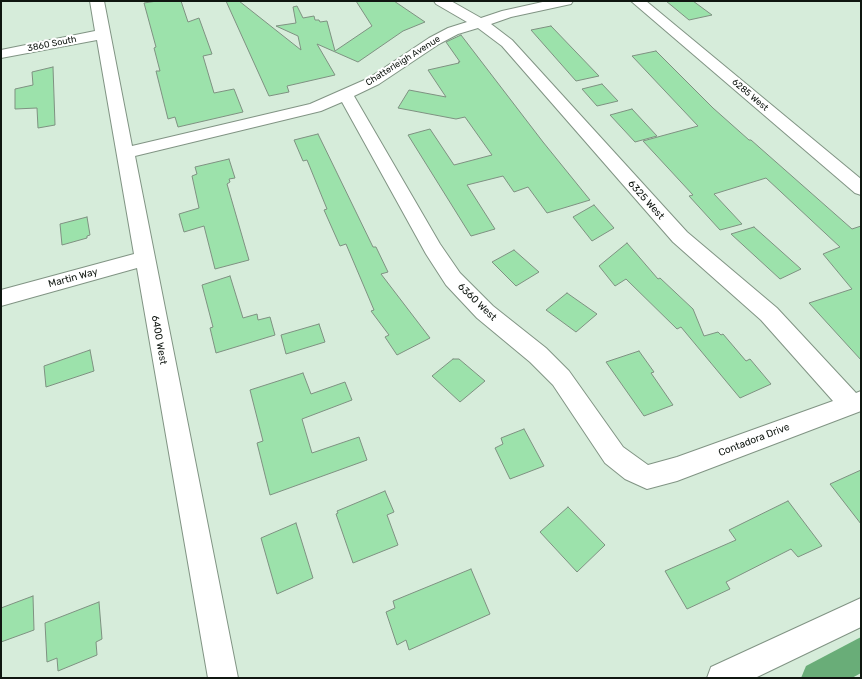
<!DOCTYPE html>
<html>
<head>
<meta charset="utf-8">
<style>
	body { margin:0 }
	#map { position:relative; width:862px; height:679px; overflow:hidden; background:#d6ecda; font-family:Rubik,sans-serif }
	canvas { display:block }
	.frame { position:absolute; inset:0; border:2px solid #0f1610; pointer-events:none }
</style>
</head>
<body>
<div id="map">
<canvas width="862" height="679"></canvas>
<div class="frame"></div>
</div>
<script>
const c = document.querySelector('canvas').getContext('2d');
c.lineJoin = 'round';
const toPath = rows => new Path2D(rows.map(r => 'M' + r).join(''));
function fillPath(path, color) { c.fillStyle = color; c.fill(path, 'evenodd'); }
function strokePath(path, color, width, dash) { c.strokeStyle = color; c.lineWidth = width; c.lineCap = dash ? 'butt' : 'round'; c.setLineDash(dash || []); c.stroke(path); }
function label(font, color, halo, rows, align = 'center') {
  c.font = font + ' Rubik,sans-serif'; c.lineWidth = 4; c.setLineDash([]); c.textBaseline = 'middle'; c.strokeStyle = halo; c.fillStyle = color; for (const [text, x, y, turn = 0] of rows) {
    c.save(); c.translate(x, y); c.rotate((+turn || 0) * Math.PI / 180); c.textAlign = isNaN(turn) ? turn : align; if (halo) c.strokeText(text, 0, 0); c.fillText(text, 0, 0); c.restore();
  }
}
const canal = toPath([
	[861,637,861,673,852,678,801,678,806,666,861,637]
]);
const building = toPath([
	[157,1,181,1,188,22,199,18,212,54,203,56,214,93,234,89,243,112,178,127,175,117,168,119,156,71,160,71,154,48,156,47,144,3,157,1],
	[226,1,239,1,301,50,298,36,276,26,296,23,293,7,297,6,303,18,314,16,315,20,319,20,320,22,327,21,335,51,372,26,356,1,394,1,425,22,403,31,358,62,317,44,335,75,287,86,289,92,269,96,226,1],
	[666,1,693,1,712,15,689,20,666,1],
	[551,26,599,76,576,81,531,30,551,26],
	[461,35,543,142,590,200,547,213,528,187,514,192,503,176,467,185,495,229,471,236,408,135,430,129,454,165,492,155,465,117,456,119,398,108,409,90,446,97,428,70,459,63,458,62,460,62,446,42,461,35],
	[656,51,713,108,749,140,751,140,852,229,861,226,861,360,809,303,852,289,823,254,840,247,766,178,714,194,742,224,720,230,689,196,693,195,643,141,698,126,632,56,656,51],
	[53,67,55,125,38,128,37,108,15,109,15,89,33,85,32,72,53,67],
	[602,84,618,101,597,106,582,89,602,84],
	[632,109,657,136,635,142,610,115,632,109],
	[318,134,373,247,376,247,388,272,381,274,430,338,397,355,385,337,389,335,371,311,374,310,346,244,340,246,324,210,327,209,307,160,303,161,294,140,318,134],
	[229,159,235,178,229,179,230,182,227,184,249,260,215,269,204,226,184,232,179,214,199,208,192,176,197,174,195,167,229,159],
	[594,205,614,228,592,241,573,217,594,205],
	[87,217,90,235,87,236,87,238,62,245,60,224,87,217],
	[754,227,801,269,780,279,731,234,754,227],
	[627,243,658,279,660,278,693,309,704,336,718,332,721,335,723,334,746,361,750,359,771,384,740,398,681,327,677,329,626,279,615,286,599,266,627,243],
	[514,250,539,272,516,286,492,262,514,250],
	[230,276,243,318,257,314,258,320,270,317,275,335,216,353,210,328,213,327,202,285,230,276],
	[567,293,597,314,576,332,546,310,567,293],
	[319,324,325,342,286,354,281,335,319,324],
	[90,350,94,371,46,387,44,366,90,350],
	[639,351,654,372,651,373,673,405,644,416,606,362,639,351],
	[453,359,459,359,485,381,460,402,432,376,453,359],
	[303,373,311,394,345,382,352,400,302,419,312,453,359,437,367,460,270,495,257,443,263,441,250,390,303,373],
	[524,429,544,466,510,479,495,448,503,444,501,438,524,429],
	[861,470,861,524,830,484,861,470],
	[385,491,394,512,387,515,398,545,353,563,336,514,338,513,337,511,385,491],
	[788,501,822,546,798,557,791,549,726,582,730,589,687,609,665,571,736,540,729,530,788,501],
	[568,507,605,545,577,572,540,532,568,507],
	[296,523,313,578,277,594,261,538,296,523],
	[471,569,490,614,409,650,406,640,397,645,386,612,395,608,393,601,471,569],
	[33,596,34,630,1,642,1,608,33,596],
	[99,602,102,639,96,642,97,655,58,671,57,658,47,662,45,623,99,602]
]);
const minor = toPath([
	[90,1,104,1,132,146,310,104,369,78,429,38,448,28,467,22,436,4,434,1,451,1,481,18,502,11,547,1,573,1,571,4,511,17,491,24,512,40,687,232,777,308,856,393,861,391,861,411,677,481,647,489,625,479,605,463,553,385,530,362,477,318,446,285,426,254,342,102,321,111,135,156,238,678,208,678,137,268,1,306,1,290,134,254,97,40,1,58,1,50,95,31,90,1],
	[478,28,502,46,673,242,761,320,833,401,677,457,648,465,623,447,569,371,546,348,493,306,460,273,440,244,354,96,379,84,439,44,458,34,478,28],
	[631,1,646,1,861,179,861,195,855,193,631,1],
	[861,598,861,627,755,678,707,678,711,667,861,598]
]);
const farStreetnames = [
	["3860 South",52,44,-11],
	["Chatterleigh Avenue",403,61,-32],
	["6285 West",750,95,40]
];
const streetNames = [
	["6325 West",646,200,48],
	["Martin Way",73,278,-15],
	["6360 West",477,302,44],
	["6400 West",159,340,80],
	["Contadora Drive",754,440,-21]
];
fillPath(canal, '#69ad78');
fillPath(building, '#9ce2ab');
strokePath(building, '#7e9181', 1);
strokePath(minor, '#819484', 2);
fillPath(minor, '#fff');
label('9px', '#0f1610', '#fff', farStreetnames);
label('10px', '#0f1610', '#fff', streetNames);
</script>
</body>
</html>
